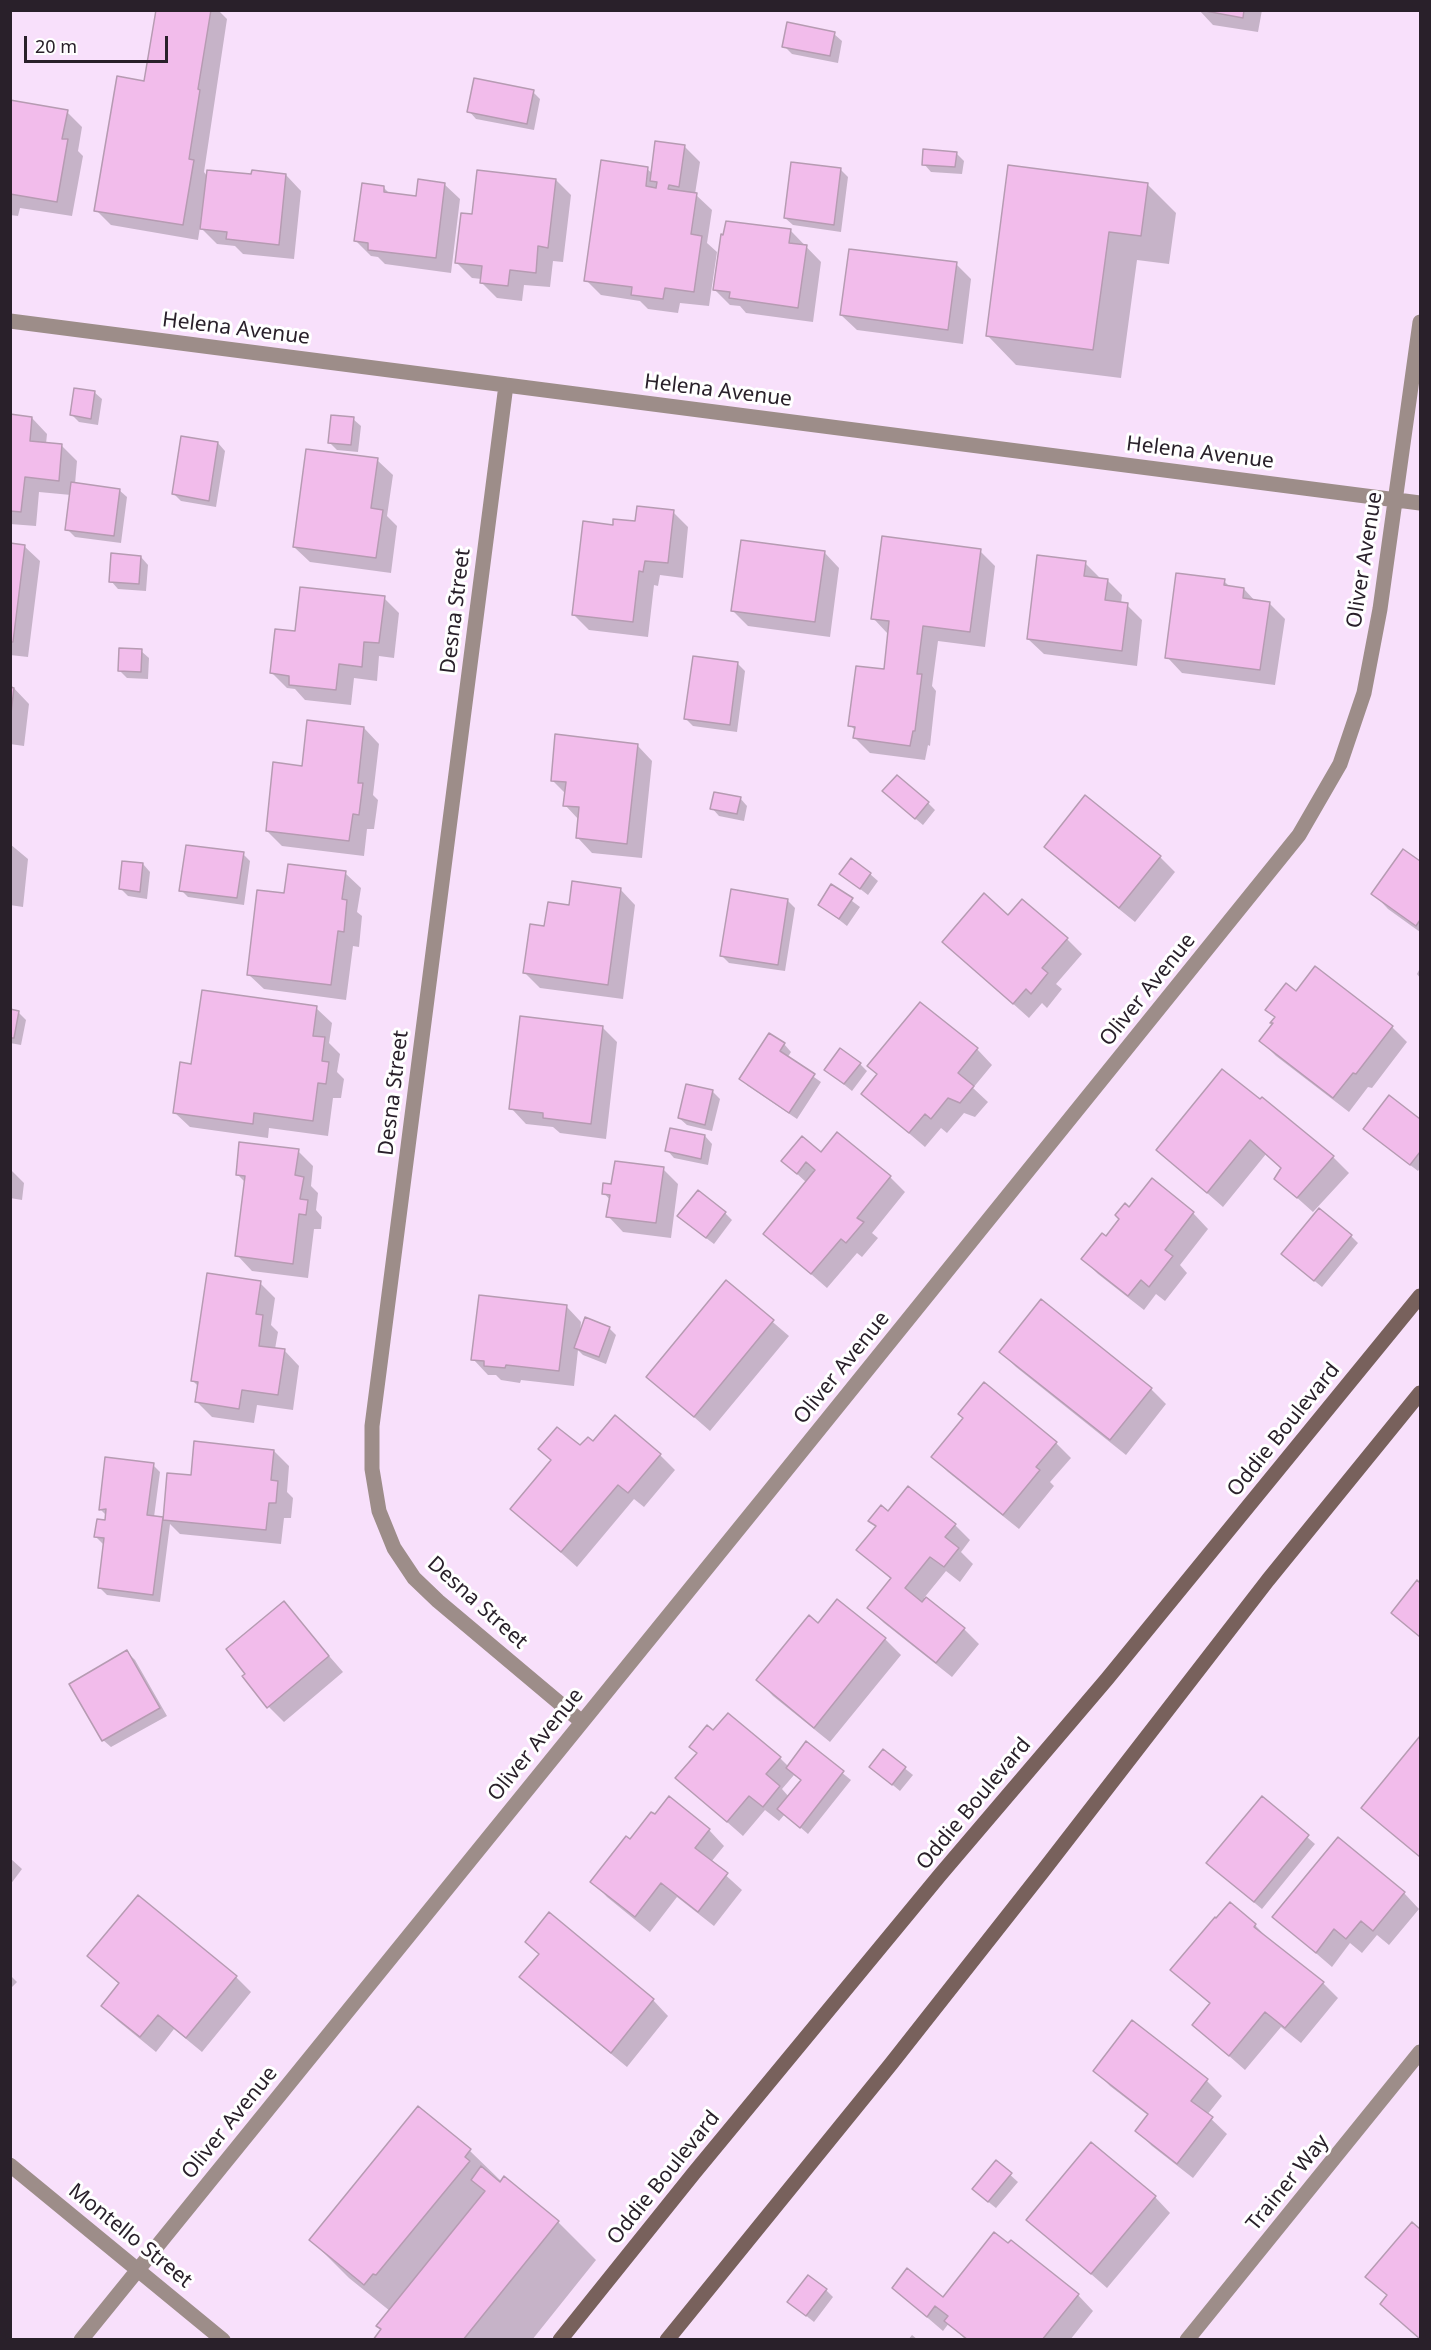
<!DOCTYPE html>
<html>
<head>
<meta charset="utf-8">
<style>
	body { margin:0 }
	#map { position:relative; width:1431px; height:2350px; overflow:hidden; background:#f8e0fb; font-family:"Noto Sans",sans-serif }
	canvas { display:block }
	.frame { position:absolute; inset:0; border:12px solid #29202a; pointer-events:none }
	.scale { position:absolute; left:24px; top:36px; width:144px; height:27px; box-sizing:border-box; border:3px solid #29202a; border-top:0; padding-left:8px; font-size:18px; line-height:21px; white-space:nowrap; color:#29202a; -webkit-text-stroke:4px #fff; paint-order:stroke }
</style>
</head>
<body>
<div id="map">
<canvas width="1431" height="2350"></canvas>
<div class="frame"></div>
<div class="scale">20 m</div>
</div>
<script>
const c = document.querySelector('canvas').getContext('2d');
c.lineJoin = 'round';
function fillPath(path, color) { c.fillStyle = color; c.fill(path, 'evenodd'); }
const toPath = rows => new Path2D(rows.map(r => 'M' + r).join(''));
function strokePath(path, color, width, dash) { c.strokeStyle = color; c.lineWidth = width; c.lineCap = dash ? 'butt' : 'round'; c.setLineDash(dash || []); c.stroke(path); }
function label(font, color, halo, rows, align = 'center') {
  c.font = font + ' "Noto Sans",sans-serif'; c.lineWidth = 6; c.setLineDash([]); c.textBaseline = 'middle'; c.strokeStyle = halo; c.fillStyle = color; for (const [text, x, y, turn = 0] of rows) {
    c.save(); c.translate(x, y); c.rotate((+turn || 0) * Math.PI / 180); c.textAlign = isNaN(turn) ? turn : align; if (halo) c.strokeText(text, 0, 0); c.fillText(text, 0, 0); c.restore();
  }
}
const shadow = toPath([
	[158,10,218,10,227,19,204,172,207,176,286,175,301,191,294,259,243,254,235,246,217,244,200,227,198,240,111,225,96,210,145,83],
	[1199,10,1262,10,1258,32,1213,25],
	[834,34,842,41,838,63,792,54,784,46],
	[533,92,540,99,534,130,476,119,469,111],
	[10,102,67,112,82,127,78,151,83,156,72,216,20,208,18,216,10,215],
	[685,147,700,162,695,194,712,210,707,243,717,252,709,306,680,303,678,313,648,309,640,301,601,295,586,280,647,169,653,174],
	[956,153,964,161,962,174,931,172,924,164],
	[841,170,848,177,841,232,793,225,785,218],
	[556,180,571,195,563,262,553,261,550,287,524,285,522,301,497,298,482,283,482,279,472,278,457,263,474,216],
	[444,184,460,199,451,273,385,264,378,257,371,256,356,241,383,187,391,195,417,198],
	[1147,184,1176,213,1169,264,1137,260,1121,378,1016,365,988,336],
	[791,231,821,262,813,322,746,313,740,306,730,305,715,290],
	[956,264,971,279,963,344,857,330,841,315],
	[94,392,102,399,98,425,79,422,72,415],
	[10,416,32,418,47,434,46,444,62,446,77,461,75,484,119,490,127,497,121,543,75,537,67,529,71,495,39,492,36,526,10,524],
	[353,419,361,426,358,452,337,450,330,443],
	[218,443,225,451,216,507,181,501,174,494],
	[377,460,393,475,387,516,397,526,391,573,310,562,294,547],
	[673,512,688,527,683,578,660,575,658,586,654,585,648,637,589,630,574,615,614,527],
	[10,544,24,546,40,561,28,657,10,655],
	[980,551,995,566,985,647,938,641,932,686,936,691,930,746,928,745,925,760,870,753,855,738,856,731,850,725,885,670,888,634,873,618],
	[824,552,839,568,830,637,748,626,732,610],
	[141,557,148,565,146,591,118,589,111,581],
	[1085,563,1101,579,1107,580,1122,595,1121,604,1127,605,1142,620,1137,666,1044,654,1028,639],
	[1224,581,1231,588,1244,589,1256,602,1269,603,1285,619,1275,685,1182,673,1167,657],
	[384,598,399,613,394,658,379,656,377,681,354,678,351,705,305,700,295,689,287,688,272,673,296,633],
	[141,651,149,658,148,679,127,678,120,671],
	[738,664,745,671,737,732,693,726,686,719],
	[10,684,29,704,24,746,10,744],
	[364,728,379,744,373,795,378,800,374,829,367,829,364,856,282,846,267,831,303,767],
	[637,745,652,761,642,858,592,853,577,837,579,820,565,805,566,794,552,780],
	[740,798,747,806,744,821,719,816,712,808],
	[892,799,928,803,935,810,923,825],
	[10,844,28,859,23,907,10,905],
	[1046,846,1160,857,1175,872,1135,922,1061,862],
	[1404,851,1420,863,1420,932,1388,909,1373,893],
	[243,854,250,861,244,905,188,897,181,890],
	[143,864,150,872,147,899,128,896,120,888],
	[345,873,361,888,357,912,362,916,359,947,353,946,346,1000,264,989,248,974,286,894],
	[841,874,870,874,878,881,868,895],
	[832,886,860,907,847,926,820,905],
	[620,889,635,905,623,999,540,988,525,973,546,928],
	[787,900,795,908,785,971,729,963,721,955],
	[1009,917,1067,939,1082,954,1056,984,1062,989,1047,1008,1042,1003,1029,1018,944,942],
	[1420,968,1420,978,1417,974],
	[1296,993,1392,1027,1407,1042,1372,1088,1368,1087,1349,1112,1276,1056,1261,1041,1274,1024,1272,1023,1276,1018,1267,1010],
	[316,1008,332,1023,329,1043,340,1054,337,1072,344,1079,341,1098,333,1098,328,1136,269,1128,268,1138,190,1127,174,1112,192,1065],
	[10,1011,18,1012,26,1020,21,1045,10,1043],
	[602,1027,617,1042,606,1139,560,1133,553,1127,526,1124,511,1108],
	[784,1044,791,1052,787,1058,821,1082,797,1119,748,1086,740,1079],
	[977,1049,992,1065,973,1088,988,1102,975,1117,964,1113,947,1133,941,1128,925,1147,863,1094,878,1075,869,1066],
	[860,1064,867,1071,852,1091,826,1070],
	[712,1091,720,1099,712,1131,687,1125,679,1118],
	[1389,1097,1420,1121,1420,1168,1418,1171,1372,1136],
	[1262,1099,1333,1157,1349,1173,1313,1212,1276,1179,1282,1169,1266,1154,1223,1207,1158,1150],
	[838,1134,890,1177,905,1192,872,1233,878,1238,862,1257,857,1253,827,1288,765,1234,807,1183,783,1161,821,1154],
	[705,1136,712,1144,708,1165,674,1158,667,1150],
	[298,1151,313,1166,311,1186,318,1193,316,1210,322,1217,321,1229,314,1229,308,1278,252,1271,237,1255,246,1183,237,1174],
	[10,1169,24,1183,22,1200,10,1198],
	[663,1169,678,1184,671,1238,623,1232,608,1216,610,1200,604,1193,613,1186],
	[1152,1181,1193,1213,1208,1229,1180,1265,1187,1273,1165,1301,1156,1294,1144,1310,1098,1274,1083,1259,1106,1238],
	[725,1213,732,1220,714,1244,686,1223],
	[1351,1236,1358,1243,1322,1287,1290,1261],
	[726,1282,789,1336,710,1431,648,1377],
	[260,1283,275,1298,271,1325,278,1332,275,1349,284,1350,299,1366,293,1410,257,1405,254,1423,212,1417,196,1401,199,1387,192,1380],
	[566,1306,581,1322,580,1333,609,1328,616,1335,606,1364,583,1355,578,1350,574,1386,521,1380,520,1383,501,1380,496,1375,488,1375,473,1359],
	[1001,1352,1151,1389,1166,1404,1126,1455,1016,1367],
	[964,1418,1056,1443,1071,1458,1050,1482,1054,1486,1019,1529,948,1472,933,1457],
	[593,1443,660,1455,675,1470,644,1507,634,1499,577,1567,512,1509,580,1448],
	[274,1451,289,1466,287,1492,293,1498,291,1518,284,1518,281,1544,180,1534,170,1524,160,1602,107,1595,99,1587,103,1544,96,1537,106,1522,107,1516,100,1509,153,1465,160,1472,154,1517,165,1521,169,1475,192,1477],
	[888,1513,955,1525,970,1540,961,1552,973,1564,960,1582,946,1571,924,1598,964,1629,979,1644,952,1677,884,1623,869,1608,892,1580,858,1550,877,1527,870,1521],
	[1417,1582,1420,1585,1420,1637,1400,1620],
	[838,1601,885,1639,901,1655,830,1742,773,1696,758,1680,819,1625],
	[284,1604,343,1672,284,1722,269,1707,247,1674],
	[127,1652,135,1660,167,1716,111,1747,103,1740],
	[1420,1738,1420,1857,1363,1808],
	[806,1744,851,1780,808,1834,785,1814,779,1821,765,1810,743,1836,677,1778,698,1754,780,1758,789,1767],
	[794,1775,802,1781,789,1797,782,1789],
	[883,1751,913,1775,900,1791,871,1767],
	[1262,1798,1315,1844,1262,1909,1216,1871],
	[709,1830,724,1846,711,1862,742,1890,714,1926,677,1897,650,1932,607,1897,592,1881,630,1841],
	[10,1858,22,1869,10,1885],
	[1404,1893,1419,1909,1389,1945,1377,1935,1362,1953,1350,1943,1332,1967,1274,1917],
	[1230,1904,1255,1925,1270,1941,1323,1983,1338,1998,1301,2043,1281,2027,1245,2070,1194,2025,1211,2005,1172,1970],
	[549,1914,653,2000,668,2016,627,2067,536,1992,521,1977,540,1955,527,1942],
	[89,1956,236,1977,251,1992,202,2052,174,2029,156,2052,118,2021,103,2006,120,1985],
	[10,1975,17,1982,10,1989],
	[1133,2022,1207,2081,1222,2096,1207,2115,1227,2134,1193,2178,1152,2146,1137,2131,1149,2116,1110,2086,1095,2070],
	[418,2108,470,2151,502,2182,504,2178,558,2222,596,2260,532,2340,375,2340,382,2329,390,2311,349,2278,311,2240],
	[996,2162,1018,2182,996,2208,981,2196],
	[1155,2197,1170,2213,1107,2288,1028,2219],
	[1413,2224,1420,2231,1420,2339,1382,2304,1388,2296,1368,2277],
	[893,2288,943,2299,1078,2295,1093,2311,1070,2340,966,2340,949,2323,943,2331],
	[826,2290,833,2297,814,2322,789,2302],
	[912,2335,918,2340,908,2340]
]);
const building = toPath([
	[156,10,211,10,198,89,200,90,189,159,194,160,183,225,94,211,117,76,144,81,156,10],
	[1200,10,1244,10,1243,18,1200,10],
	[787,22,835,32,830,56,782,47,787,22],
	[474,78,534,90,527,124,467,112,474,78],
	[10,100,68,110,62,139,68,139,57,202,10,194,10,100],
	[655,141,685,145,679,187,669,185,668,189,697,193,691,234,702,236,694,292,665,288,663,299,631,295,632,287,584,281,601,160,648,167,646,186,656,188,657,182,650,181,655,141],
	[923,149,957,152,955,167,922,165,923,149],
	[791,162,841,168,834,225,784,218,791,162],
	[1008,165,1148,183,1141,236,1109,232,1093,350,986,336,1008,165],
	[207,170,251,174,252,170,286,174,279,245,226,239,227,232,200,229,207,170],
	[477,170,556,179,548,248,538,246,536,273,510,270,508,286,480,283,482,266,455,263,461,213,472,214,477,170],
	[418,179,445,183,436,258,368,250,368,243,354,241,362,183,384,186,384,192,416,196,418,179],
	[726,221,791,229,789,243,807,245,798,308,729,298,730,292,713,290,721,234,723,235,726,221],
	[849,249,957,262,948,330,840,315,849,249],
	[74,388,95,391,91,419,70,415,74,388],
	[10,414,32,417,30,441,62,444,59,481,25,477,21,512,10,511,10,414],
	[331,415,354,417,351,445,328,443,331,415],
	[181,436,218,442,209,501,172,494,181,436],
	[306,449,378,458,371,508,383,510,376,558,293,547,306,449],
	[71,482,120,489,114,536,65,530,71,482],
	[637,506,674,510,668,563,645,561,643,572,639,571,633,622,572,615,583,521,613,525,613,519,635,521,637,506],
	[882,536,981,549,970,632,923,626,917,674,922,674,915,731,913,731,910,746,853,738,855,727,848,726,856,666,884,669,889,621,871,619,882,536],
	[741,540,825,551,815,622,731,611,741,540],
	[10,543,25,545,13,642,10,642,10,543],
	[111,553,141,556,139,584,109,582,111,553],
	[1037,555,1086,561,1084,576,1108,579,1105,600,1128,603,1122,651,1027,639,1037,555],
	[1176,573,1225,579,1224,585,1244,588,1243,598,1270,602,1260,670,1165,658,1176,573],
	[300,587,385,596,379,643,364,642,362,667,339,664,336,690,289,685,289,676,270,673,275,629,295,631,300,587],
	[119,648,142,649,141,672,118,671,119,648],
	[693,656,738,662,730,725,684,719,693,656],
	[10,687,14,688,10,722,10,687],
	[307,720,364,727,358,783,363,783,359,815,353,814,349,841,266,831,273,762,302,766,307,720],
	[555,734,638,744,627,844,576,838,579,807,563,806,566,782,551,781,555,734],
	[897,775,929,802,915,819,882,791,897,775],
	[714,792,741,797,737,814,710,809,714,792],
	[1085,795,1161,856,1119,908,1044,847,1085,795],
	[186,845,244,852,237,898,179,891,186,845],
	[1403,849,1420,861,1420,920,1416,926,1371,894,1403,849],
	[851,858,871,873,860,889,839,874,851,858],
	[122,861,143,863,140,892,119,889,122,861],
	[288,864,346,871,342,899,347,900,344,932,338,931,331,985,247,975,257,890,284,893,288,864],
	[572,881,621,888,608,985,523,973,530,924,544,926,548,902,569,905,572,881],
	[831,884,853,898,839,919,818,905,831,884],
	[731,889,788,899,778,965,720,956,731,889],
	[984,893,1008,915,1022,899,1068,938,1042,968,1048,973,1031,994,1026,989,1013,1004,942,942,984,893],
	[1315,966,1393,1026,1356,1074,1353,1073,1333,1098,1259,1041,1273,1023,1270,1023,1275,1017,1265,1010,1286,983,1296,991,1315,966],
	[202,990,317,1006,313,1036,325,1037,322,1061,329,1062,326,1084,318,1083,313,1121,254,1113,253,1124,173,1113,180,1062,191,1064,202,990],
	[920,1002,978,1048,958,1073,974,1086,960,1103,948,1098,931,1119,925,1114,909,1133,861,1094,877,1074,867,1066,920,1002],
	[10,1009,19,1011,14,1038,10,1038,10,1009],
	[520,1016,603,1026,591,1124,543,1118,543,1113,509,1109,520,1016],
	[769,1033,785,1043,780,1051,815,1074,789,1113,739,1079,769,1033],
	[840,1048,861,1063,844,1084,824,1070,840,1048],
	[1222,1069,1260,1099,1262,1097,1334,1156,1297,1198,1274,1179,1281,1168,1250,1140,1207,1193,1156,1150,1222,1069],
	[686,1084,713,1090,705,1125,678,1118,686,1084],
	[1389,1095,1420,1119,1420,1152,1410,1165,1363,1129,1389,1095],
	[670,1128,705,1135,701,1159,665,1151,670,1128],
	[837,1132,891,1176,857,1218,864,1222,846,1243,841,1239,811,1274,763,1234,815,1170,806,1162,797,1174,781,1161,802,1136,821,1152,837,1132],
	[239,1142,299,1149,295,1175,304,1177,300,1199,308,1200,306,1215,299,1214,293,1264,235,1256,245,1176,236,1175,239,1142],
	[615,1161,664,1167,656,1223,606,1217,610,1195,602,1194,603,1183,611,1184,615,1161],
	[1152,1178,1194,1212,1165,1250,1173,1256,1149,1287,1141,1280,1128,1296,1081,1259,1102,1233,1106,1236,1119,1219,1115,1215,1125,1203,1129,1207,1152,1178],
	[698,1190,726,1212,706,1238,677,1216,698,1190],
	[1319,1208,1352,1235,1314,1281,1281,1254,1319,1208],
	[207,1273,261,1281,256,1314,263,1315,259,1346,285,1349,278,1395,242,1390,239,1409,195,1402,198,1382,191,1381,207,1273],
	[726,1280,774,1320,694,1417,646,1377,726,1280],
	[479,1295,567,1305,559,1371,506,1365,505,1368,484,1366,484,1361,471,1360,479,1295],
	[1041,1299,1152,1388,1110,1440,999,1352,1041,1299],
	[585,1317,610,1327,599,1357,574,1348,585,1317],
	[984,1382,1057,1442,1036,1467,1040,1470,1003,1515,931,1457,963,1418,958,1414,984,1382],
	[615,1415,661,1454,628,1493,618,1485,561,1552,510,1509,551,1460,538,1449,557,1427,580,1445,588,1437,593,1441,615,1415],
	[194,1441,274,1450,271,1480,278,1481,276,1503,269,1503,266,1530,163,1520,167,1473,191,1475,194,1441],
	[105,1457,154,1463,147,1515,163,1517,153,1595,98,1588,104,1538,94,1537,97,1519,105,1520,106,1509,99,1510,105,1457],
	[908,1486,956,1524,945,1537,959,1548,944,1567,930,1557,905,1588,922,1602,926,1597,965,1628,936,1663,867,1608,891,1578,856,1550,876,1526,868,1521,881,1505,888,1511,908,1486],
	[1417,1580,1420,1583,1420,1637,1391,1613,1417,1580],
	[837,1599,886,1638,814,1728,756,1680,809,1615,818,1623,837,1599],
	[284,1601,329,1656,267,1708,242,1676,245,1674,226,1649,284,1601],
	[127,1650,160,1708,102,1741,69,1684,127,1650],
	[728,1713,781,1757,766,1774,780,1786,763,1807,749,1796,727,1822,675,1778,697,1753,689,1747,707,1725,713,1730,728,1713],
	[1420,1736,1420,1857,1361,1808,1420,1736],
	[806,1741,844,1771,800,1828,777,1809,801,1780,786,1768,806,1741],
	[883,1749,906,1767,892,1785,869,1767,883,1749],
	[669,1796,710,1829,695,1848,728,1873,698,1912,661,1883,635,1917,590,1882,626,1836,630,1839,651,1812,655,1814,669,1796],
	[1262,1796,1309,1835,1254,1902,1206,1863,1262,1796],
	[1338,1837,1405,1892,1373,1931,1361,1921,1346,1939,1334,1929,1316,1953,1272,1917,1338,1837],
	[138,1895,237,1976,186,2038,158,2015,140,2037,101,2006,119,1983,87,1956,138,1895],
	[1230,1902,1256,1924,1254,1927,1324,1982,1285,2028,1265,2012,1229,2056,1192,2025,1210,2003,1170,1970,1215,1917,1216,1918,1230,1902],
	[549,1912,654,1999,611,2053,519,1977,539,1954,525,1942,549,1912],
	[1132,2020,1208,2079,1191,2101,1213,2117,1177,2164,1135,2131,1148,2114,1093,2071,1132,2020],
	[418,2106,471,2149,465,2157,470,2161,376,2275,373,2274,364,2285,309,2240,418,2106],
	[1091,2142,1156,2196,1091,2274,1026,2220,1091,2142],
	[996,2160,1012,2173,988,2202,972,2189,996,2160],
	[481,2166,500,2182,504,2176,559,2221,463,2340,373,2340,381,2329,376,2326,485,2191,471,2180,481,2166],
	[1412,2222,1420,2229,1420,2339,1380,2304,1387,2295,1365,2277,1412,2222],
	[994,2232,1008,2243,1011,2240,1079,2294,1042,2340,968,2340,944,2321,948,2316,935,2306,927,2317,892,2288,907,2268,943,2297,994,2232],
	[808,2275,827,2289,806,2316,787,2302,808,2275]
]);
const minor = toPath([
	[10,321,1420,503],
	[506,385,379,1372,372,1426,372,1469,379,1511,394,1548,414,1578,438,1601,582,1722],
	[10,2165,223,2340],
	[81,2340,767,1494,1299,835,1340,764,1364,693,1380,609,1420,322],
	[1187,2340,1420,2052]
]);
const secondary = toPath([
	[560,2340,694,2173,940,1875,1107,1679,1420,1296],
	[667,2340,891,2064,1043,1871,1268,1580,1420,1393]
]);
const streetNames = [
	["Helena Avenue",236,329,7],
	["Helena Avenue",718,391,7],
	["Helena Avenue",1200,453,7],
	["Oliver Avenue",1365,560,-81],
	["Desna Street",456,611,-83],
	["Oliver Avenue",1148,990,-51],
	["Desna Street",394,1093,-83],
	["Oliver Avenue",842,1368,-51],
	["Oddie Boulevard",1284,1430,-51],
	["Desna Street",477,1603,42],
	["Oliver Avenue",536,1745,-51],
	["Oddie Boulevard",974,1804,-50],
	["Oliver Avenue",230,2123,-51],
	["Oddie Boulevard",664,2178,-51],
	["Trainer Way",1288,2183,-51],
	["Montello Street",130,2236,39]
];
fillPath(shadow, '#0003');
fillPath(building, '#f2bceb');
strokePath(building, '#b69bb2', 1.5);
strokePath(minor, '#9d8d89', 15);
strokePath(secondary, '#78615c', 15);
label('21px', '#29202a', '#fff', streetNames);
</script>
</body>
</html>
